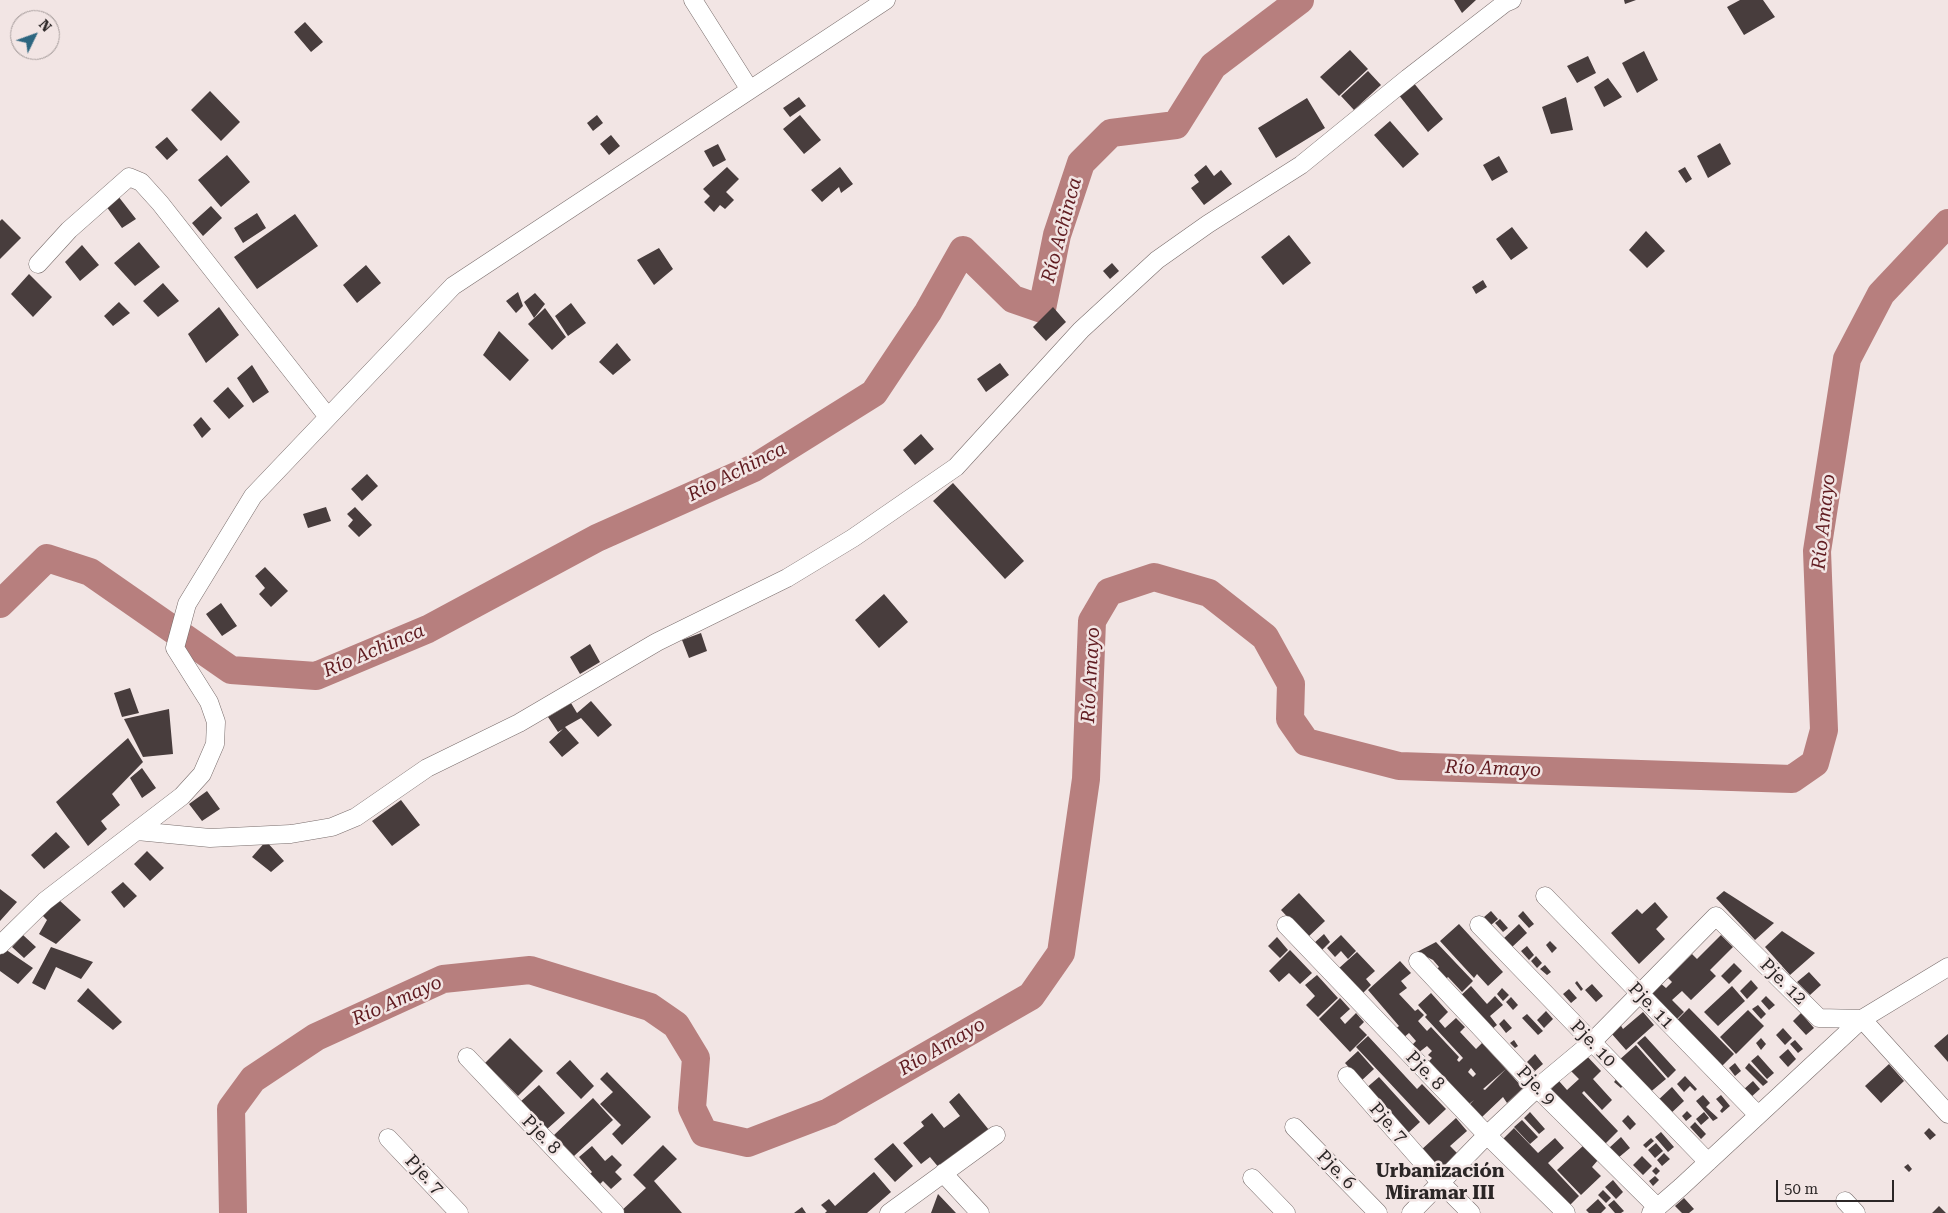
<!DOCTYPE html>
<html>
<head>
<meta charset="utf-8">
<style>
	body { margin:0 }
	#map { position:relative; width:1948px; height:1213px; overflow:hidden; background:#f2e5e4; font-family:"Roboto Serif",serif }
	canvas { display:block }
	.north { position:absolute; left:10px; top:10px; width:50px; height:50px; box-sizing:border-box; background:#f2e5e4; border:1px solid #a29998; border-radius:50%; rotate:48deg; font-size:14px; font-weight:700; line-height:20px; text-align:center; color:#2b2626 }
	.north::after { content:''; display:block; margin:auto; width:18px; height:22px; background:#2d6680; clip-path:polygon(50% 0,100% 100%,50% 72%,0 100%) }
	.scale { position:absolute; left:1776px; top:1180px; width:118px; height:22px; box-sizing:border-box; border:2px solid #2b2626; border-top:0; padding-left:6px; font-size:15px; line-height:18px; white-space:nowrap; color:#2b2626; -webkit-text-stroke:4px #f2e5e4; paint-order:stroke }
</style>
</head>
<body>
<div id="map">
<canvas width="1948" height="1213"></canvas>
<div class="north">N</div>
<div class="scale">50 m</div>
</div>
<script>
const c = document.querySelector('canvas').getContext('2d');
c.lineJoin = 'round';
const toPath = rows => new Path2D(rows.map(r => 'M' + r).join(''));
function strokePath(path, color, width, dash) { c.strokeStyle = color; c.lineWidth = width; c.lineCap = dash ? 'butt' : 'round'; c.setLineDash(dash || []); c.stroke(path); }
function fillPath(path, color) { c.fillStyle = color; c.fill(path, 'evenodd'); }
function label(font, color, halo, rows, align = 'center') {
  c.font = font + ' "Roboto Serif",serif'; c.lineWidth = 5; c.setLineDash([]); c.textBaseline = 'middle'; c.strokeStyle = halo; c.fillStyle = color; for (const [text, x, y, turn = 0] of rows) {
    c.save(); c.translate(x, y); c.rotate((+turn || 0) * Math.PI / 180); c.textAlign = isNaN(turn) ? turn : align; if (halo) c.strokeText(text, 0, 0); c.fillText(text, 0, 0); c.restore();
  }
}
const river = toPath([
	[0,604,47,558,90,572,231,670,316,676,428,629,597,538,754,468,874,393,928,312,963,250,1013,299,1042,309,1057,235,1081,163,1111,133,1176,125,1213,66,1300,0],
	[233,1213,231,1109,253,1079,316,1037,443,979,530,970,650,1007,676,1025,696,1058,692,1108,704,1133,748,1143,829,1112,1031,996,1061,953,1086,779,1092,621,1109,592,1154,577,1209,593,1265,637,1291,684,1290,719,1306,742,1399,766,1792,779,1815,763,1824,730,1817,551,1847,359,1881,294,1948,223]
]);
const building = toPath([
	[1454,0,1476,0,1462,13],
	[1624,0,1636,0,1625,4],
	[1740,0,1763,0,1775,17,1744,35,1727,7],
	[305,22,323,42,311,52,294,32],
	[1350,50,1368,69,1339,96,1320,77],
	[1644,51,1658,80,1637,93,1622,63],
	[1588,56,1596,73,1577,83,1567,66],
	[1368,71,1381,85,1354,110,1341,96],
	[1608,78,1622,97,1604,107,1594,87],
	[1413,82,1443,119,1428,132,1398,94],
	[210,91,240,122,221,141,191,110],
	[799,97,806,106,790,117,783,108],
	[1566,97,1573,130,1551,134,1542,107],
	[1307,98,1325,128,1276,158,1258,128],
	[597,115,603,123,593,131,587,123],
	[800,115,821,140,804,154,783,129],
	[1390,121,1419,154,1403,168,1374,135],
	[611,135,620,146,609,155,600,144],
	[167,137,178,150,167,160,155,147],
	[1720,143,1731,164,1708,178,1697,156],
	[718,144,726,160,713,167,704,151],
	[227,155,250,182,221,207,198,180],
	[1499,156,1508,172,1492,181,1483,165],
	[1206,165,1214,176,1221,170,1232,184,1204,205,1191,188,1199,182,1194,175],
	[727,167,739,179,726,192,734,200,725,209,720,205,714,212,704,202,710,196,703,189],
	[840,167,853,184,841,193,839,187,822,202,811,190],
	[1685,167,1692,179,1686,183,1678,171],
	[118,196,136,219,122,228,106,206],
	[211,206,222,218,203,236,192,223],
	[257,213,266,228,243,243,234,228],
	[295,214,318,246,257,289,234,257],
	[2,219,21,238,0,259,0,221],
	[1512,227,1528,248,1511,260,1496,239],
	[1646,231,1665,251,1647,268,1629,250],
	[1289,235,1311,263,1283,285,1261,257],
	[139,242,160,267,135,286,114,263],
	[82,245,99,265,80,281,65,262],
	[659,248,673,269,654,285,637,260],
	[1112,263,1119,271,1110,279,1103,271],
	[366,265,381,283,357,303,343,285],
	[29,274,52,297,33,317,11,294],
	[1483,280,1487,287,1476,294,1472,287],
	[163,283,179,301,158,317,143,301],
	[518,292,523,306,516,313,506,301],
	[535,293,545,304,534,318,524,302],
	[119,302,130,313,113,326,104,316],
	[571,303,586,323,568,336,555,316],
	[219,307,239,335,206,363,188,334],
	[1053,307,1066,322,1046,341,1033,327],
	[545,308,566,337,552,350,528,324],
	[499,331,529,360,510,381,483,355],
	[617,343,631,360,613,375,599,362],
	[1000,363,1009,375,986,392,977,379],
	[252,365,269,392,253,403,237,378],
	[228,387,244,406,229,419,213,401],
	[201,417,211,429,202,438,193,425],
	[921,434,934,449,915,465,903,450],
	[367,474,378,486,362,501,351,489],
	[953,483,1024,561,1005,579,933,501],
	[326,507,331,521,308,528,303,514],
	[355,507,372,525,359,537,348,526,353,520,347,514],
	[265,567,288,591,271,607,259,594,265,588,255,576],
	[884,594,908,622,879,648,855,620],
	[221,603,237,626,222,636,206,614],
	[701,633,707,651,689,658,682,640],
	[590,644,600,662,580,674,570,657],
	[130,688,139,713,122,717,114,693],
	[591,701,612,725,598,737,581,718,565,727,579,743,562,757,549,742,563,729,558,732,548,717,571,703,577,713],
	[169,709,173,754,143,757,124,719],
	[128,738,143,762,112,794,120,805,101,821,107,829,88,846,56,802],
	[142,768,156,788,142,798,130,778],
	[207,791,220,809,202,821,189,804],
	[401,800,420,825,392,846,372,821],
	[56,832,70,847,44,869,31,855],
	[266,841,284,861,271,872,252,857],
	[147,851,164,868,150,881,134,864],
	[123,882,137,896,124,908,111,892],
	[0,889,17,902,0,921],
	[1724,891,1774,923,1755,940,1716,898],
	[1299,893,1325,921,1307,938,1281,910],
	[59,900,81,920,56,944,39,934,47,920,42,915],
	[1655,902,1668,917,1656,929,1665,939,1639,964,1611,933,1637,909,1642,914],
	[1491,911,1498,919,1491,925,1484,917],
	[1523,911,1534,924,1529,928,1518,916],
	[1500,919,1508,928,1503,932,1495,923],
	[1459,924,1503,972,1488,986,1477,974,1474,978,1440,941],
	[1519,924,1527,933,1511,948,1503,939],
	[1782,931,1815,953,1790,975,1765,947],
	[1324,934,1330,942,1320,952,1313,944],
	[23,935,36,947,24,958,12,947],
	[1341,935,1356,951,1348,959,1341,951,1335,957,1327,948],
	[1721,935,1733,947,1710,970,1716,976,1691,1000,1682,991,1672,1000,1684,1012,1673,1023,1645,994,1659,982,1666,988,1672,982,1668,978,1692,954,1697,959],
	[1277,937,1288,950,1280,958,1268,946],
	[1550,941,1557,948,1552,953,1546,945],
	[1436,942,1473,981,1462,992,1448,977,1442,983,1432,973,1439,967,1433,960,1417,952],
	[1527,946,1534,955,1529,960,1521,951],
	[51,947,93,962,81,979,56,967,45,990,32,983],
	[5,949,33,968,18,984,0,971,0,955],
	[1290,950,1312,973,1300,984,1289,973,1279,982,1269,971],
	[1357,952,1375,971,1366,979,1371,985,1361,995,1338,969],
	[1536,956,1542,963,1537,968,1531,961],
	[1400,961,1411,973,1401,981,1407,988,1399,994,1415,1011,1418,1009,1424,1015,1418,1021,1427,1031,1431,1027,1459,1057,1457,1060,1459,1062,1463,1058,1425,1017,1427,1015,1418,1005,1431,993,1448,1012,1439,1021,1445,1028,1456,1018,1465,1027,1460,1032,1476,1049,1482,1043,1506,1069,1483,1089,1485,1090,1506,1069,1523,1088,1507,1103,1503,1097,1482,1117,1470,1104,1474,1100,1469,1104,1429,1061,1432,1058,1428,1055,1432,1051,1427,1046,1418,1053,1411,1046,1416,1041,1409,1033,1402,1039,1394,1030,1399,1026,1368,990],
	[1471,1068,1476,1074,1473,1077,1468,1072],
	[1734,963,1742,971,1729,984,1721,976],
	[1545,965,1551,972,1547,975,1540,969],
	[1809,972,1821,985,1810,995,1797,982],
	[1317,975,1338,998,1318,1017,1306,1005,1315,996,1305,985],
	[1751,980,1758,988,1747,999,1740,991],
	[1577,981,1583,989,1581,991,1575,983],
	[1592,984,1603,996,1596,1002,1585,990],
	[1471,986,1487,1004,1495,996,1503,1005,1490,1016,1497,1025,1492,1029,1458,998],
	[1732,986,1745,1001,1718,1026,1704,1012],
	[88,988,122,1022,113,1030,77,1001],
	[1502,988,1509,995,1503,1001,1497,994],
	[1569,989,1577,998,1571,1003,1563,994],
	[1766,996,1775,1005,1769,1010,1761,1001],
	[1511,997,1518,1005,1513,1010,1506,1002],
	[1340,998,1350,1009,1340,1018,1345,1024,1356,1013,1364,1022,1359,1027,1367,1035,1350,1052,1319,1019],
	[1758,1005,1766,1014,1761,1019,1752,1009],
	[1689,1008,1734,1054,1720,1068,1675,1022],
	[1748,1010,1764,1026,1736,1054,1720,1037],
	[1546,1011,1553,1019,1544,1028,1537,1020],
	[1643,1012,1654,1025,1626,1050,1611,1033,1620,1024,1623,1029],
	[1801,1013,1814,1028,1806,1035,1793,1021],
	[1527,1014,1543,1031,1538,1035,1522,1018],
	[1504,1019,1512,1028,1506,1033,1499,1024],
	[1783,1028,1792,1038,1785,1045,1776,1035],
	[1948,1034,1948,1062,1934,1046],
	[1368,1036,1417,1089,1422,1084,1446,1109,1429,1125,1356,1047],
	[1645,1036,1676,1070,1668,1078,1637,1043],
	[510,1038,543,1071,518,1096,485,1063],
	[1761,1038,1766,1044,1761,1050,1756,1043],
	[1514,1040,1518,1046,1515,1048,1510,1043],
	[1795,1040,1803,1049,1798,1053,1790,1044],
	[1636,1045,1666,1079,1648,1094,1618,1061],
	[1788,1049,1796,1059,1788,1067,1779,1057],
	[1358,1051,1374,1069,1361,1081,1345,1063],
	[1535,1054,1543,1064,1535,1071,1527,1062],
	[1585,1054,1601,1071,1593,1079,1612,1100,1602,1110,1584,1091,1582,1093,1618,1131,1601,1148,1548,1092,1559,1081,1567,1090,1579,1079,1569,1069],
	[1758,1055,1774,1073,1767,1079,1751,1061],
	[570,1060,594,1086,581,1099,556,1073],
	[1735,1063,1741,1071,1735,1076,1729,1068],
	[1749,1063,1768,1082,1763,1086,1745,1068],
	[1889,1064,1904,1081,1881,1103,1865,1086],
	[607,1072,651,1117,622,1145,612,1134,621,1125,600,1104,613,1092,600,1079],
	[1619,1076,1624,1084,1621,1088,1614,1082],
	[1685,1076,1697,1089,1695,1091,1690,1086,1684,1092,1677,1084],
	[1379,1077,1420,1122,1407,1134,1365,1089],
	[1753,1081,1760,1089,1750,1098,1743,1090],
	[539,1085,565,1113,546,1130,520,1102],
	[1672,1087,1684,1101,1668,1116,1655,1103],
	[959,1093,989,1130,940,1169,930,1157,921,1164,903,1143,924,1126,921,1122,932,1113,944,1128,960,1116,949,1102],
	[1703,1095,1710,1103,1706,1107,1718,1118,1713,1121,1696,1101],
	[1721,1095,1730,1106,1722,1113,1720,1111,1723,1107,1716,1099],
	[593,1098,613,1120,574,1156,554,1135],
	[1687,1111,1692,1116,1686,1121,1682,1116],
	[1530,1112,1545,1129,1539,1134,1524,1118],
	[1704,1112,1709,1118,1701,1125,1696,1119],
	[1628,1115,1636,1124,1630,1130,1622,1121],
	[1456,1118,1467,1131,1450,1146,1458,1154,1439,1171,1420,1151],
	[1522,1120,1538,1137,1530,1144,1514,1127],
	[1695,1122,1706,1134,1701,1139,1690,1127],
	[1514,1128,1538,1153,1555,1138,1564,1148,1548,1163,1579,1196,1567,1208,1501,1141],
	[1929,1128,1936,1135,1930,1140,1924,1133],
	[1661,1132,1674,1147,1668,1152,1655,1137],
	[1621,1137,1630,1148,1618,1158,1609,1148],
	[1651,1138,1654,1141,1646,1148,1643,1145],
	[893,1143,913,1166,895,1182,874,1159],
	[1656,1143,1663,1151,1655,1158,1648,1150],
	[663,1145,677,1159,654,1181,682,1213,622,1213,620,1212,646,1188,633,1175],
	[1584,1145,1598,1160,1592,1167,1601,1176,1581,1195,1557,1170],
	[592,1146,605,1161,612,1155,622,1165,615,1172,622,1179,611,1189,603,1181,597,1187,588,1176,592,1172,579,1157],
	[1664,1153,1670,1159,1662,1166,1657,1160],
	[1642,1156,1652,1166,1643,1175,1633,1165],
	[1908,1164,1912,1169,1909,1172,1904,1167],
	[1656,1167,1660,1171,1656,1175,1652,1171],
	[874,1172,891,1192,867,1213,825,1213,827,1211,821,1205,829,1199,835,1206],
	[1655,1176,1659,1180,1653,1186,1649,1181],
	[1613,1180,1623,1192,1616,1199,1605,1187],
	[1603,1190,1611,1198,1606,1203,1598,1195],
	[938,1194,956,1213,931,1213],
	[1684,1198,1694,1209,1689,1213,1682,1213,1675,1206],
	[1598,1199,1606,1208,1601,1213,1589,1213,1586,1210],
	[1614,1200,1624,1211,1621,1213,1615,1213,1608,1205],
	[1939,1206,1946,1213,1932,1213],
	[802,1207,806,1213,794,1213]
]);
const street = toPath([
	[693,0,750,90],
	[38,264,69,230,129,177,141,182,160,203,328,417],
	[137,831,210,838,291,834,332,827,356,817,427,768,519,723,657,642,787,578,853,538,956,467,1081,330,1157,260,1208,224,1301,165,1408,78,1505,3,1512,0],
	[1545,896,1758,1115],
	[1286,925,1487,1135,1566,1213],
	[1479,925,1708,1162],
	[0,945,45,901,182,796,202,774,215,744,216,722,209,702,175,648,187,604,253,496,453,286,886,0],
	[1418,961,1537,1088,1657,1207],
	[1862,1019,1948,1114],
	[467,1057,615,1213],
	[1347,1076,1440,1182,1471,1213],
	[1294,1127,1378,1213],
	[388,1138,459,1213],
	[943,1173,980,1213],
	[1252,1178,1286,1213],
	[1845,1201,1856,1213],
	[889,1213,996,1135],
	[1411,1213,1487,1135,1537,1088,1591,1043,1716,916,1819,1018,1862,1019],
	[1651,1213,1681,1187,1862,1019,1948,967]
]);
const streetNames = [
	["Pje. 12",1783,982,45],
	["Pje. 11",1651,1006,46],
	["Pje. 10",1593,1044,46],
	["Pje. 8",1425,1071,46],
	["Pje. 9",1536,1086,46],
	["Pje. 7",1388,1123,49],
	["Pje. 8",541,1135,46],
	["Pje. 6",1336,1170,46],
	["Pje. 7",424,1175,47]
];
const waterNames = [
	["Río Achinca",1062,230,-75],
	["Río Achinca",737,472,-27],
	["Río Amayo",1824,522,-84],
	["Río Achinca",374,651,-23],
	["Río Amayo",1091,675,-87],
	["Río Amayo",1493,769,2],
	["Río Amayo",397,1001,-24],
	["Río Amayo",942,1047,-30]
];
const neighbourhoodNames = [
	["Urbanización",1440,1171],
	["Miramar III",1440,1193]
];
strokePath(river, '#b77f7e', 28);
fillPath(building, '#483d3d');
strokePath(street, '#796d6c', 19);
strokePath(street, '#fff', 18);
label('18px', '#2b2626', '#f2e5e4', streetNames);
label('italic 19px', '#601b20', '#f2e5e4', waterNames);
label('bold 19px', '#2b2626', '#f2e5e4', neighbourhoodNames);
</script>
</body>
</html>
